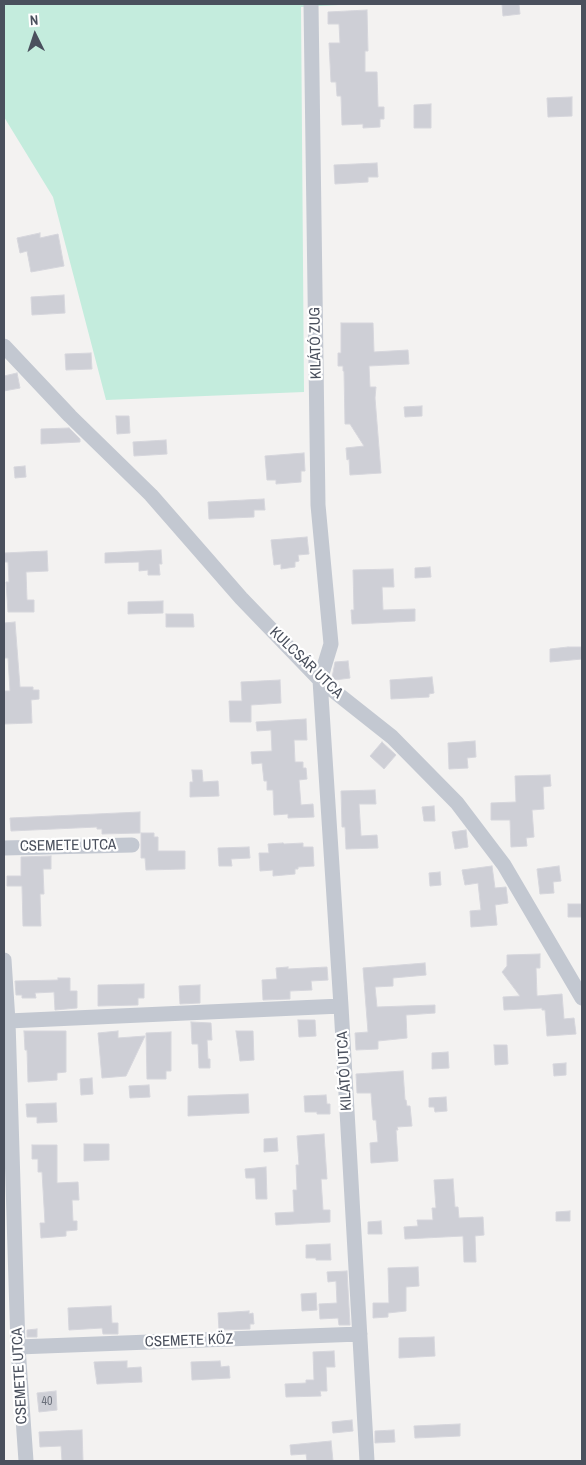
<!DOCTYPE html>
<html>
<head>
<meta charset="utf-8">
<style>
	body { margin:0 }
	#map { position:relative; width:586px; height:1465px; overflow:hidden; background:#f3f2f1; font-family:"Archivo Narrow",sans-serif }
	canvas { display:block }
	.frame { position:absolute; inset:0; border:5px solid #4a505d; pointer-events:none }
	.north { position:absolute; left:10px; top:10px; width:50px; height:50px; -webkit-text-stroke:4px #fff; paint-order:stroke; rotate:356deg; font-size:14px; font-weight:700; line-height:20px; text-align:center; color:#4a505d }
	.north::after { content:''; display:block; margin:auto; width:18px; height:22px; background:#4a505d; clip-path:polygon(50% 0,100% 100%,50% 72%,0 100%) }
</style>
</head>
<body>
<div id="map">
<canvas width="586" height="1465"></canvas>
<div class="frame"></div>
<div class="north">N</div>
</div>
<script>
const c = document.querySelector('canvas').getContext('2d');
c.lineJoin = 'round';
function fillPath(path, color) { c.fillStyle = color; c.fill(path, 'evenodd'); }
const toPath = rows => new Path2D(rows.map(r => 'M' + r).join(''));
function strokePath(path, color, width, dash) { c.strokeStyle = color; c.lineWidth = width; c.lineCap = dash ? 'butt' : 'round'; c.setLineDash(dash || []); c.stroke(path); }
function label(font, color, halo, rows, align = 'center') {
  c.font = font + ' "Archivo Narrow",sans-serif'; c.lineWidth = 4.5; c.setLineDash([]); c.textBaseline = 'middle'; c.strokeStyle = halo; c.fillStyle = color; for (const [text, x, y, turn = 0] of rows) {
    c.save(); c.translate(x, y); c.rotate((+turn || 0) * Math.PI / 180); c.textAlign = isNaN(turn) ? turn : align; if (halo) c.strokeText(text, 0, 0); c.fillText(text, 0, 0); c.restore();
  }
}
const green = toPath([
	[4,4,358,4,301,7,304,392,106,400,53,197,4,117]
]);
const building = toPath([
	[502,4,519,4,520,14,503,16,502,4],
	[367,10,368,51,365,51,365,72,377,72,378,107,384,107,384,119,380,119,380,127,363,128,363,124,342,125,341,96,337,96,336,82,331,82,329,43,340,43,339,24,328,24,328,12,367,10],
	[572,97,572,116,548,117,547,98,572,97],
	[431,104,431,128,414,128,414,105,431,104],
	[377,163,378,177,368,177,368,182,335,184,334,165,377,163],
	[40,233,40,238,58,234,64,266,31,272,27,251,20,253,17,238,40,233],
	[64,295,65,313,32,315,31,297,64,295],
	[341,323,373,323,374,352,408,350,409,364,369,366,370,387,376,387,375,398,381,473,350,475,349,459,347,460,346,448,364,446,350,424,345,424,344,371,343,371,343,366,338,366,338,353,341,353,341,323],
	[91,353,92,369,66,370,65,354,91,353],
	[17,373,20,388,4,391,4,376,17,373],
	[422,406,422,416,405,417,404,407,422,406],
	[116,416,129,416,130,433,117,434,116,416],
	[69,428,80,439,80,442,41,444,41,429,69,428],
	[166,440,167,454,134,456,133,442,166,440],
	[304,453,305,471,301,471,301,482,276,484,276,480,267,480,265,456,304,453],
	[25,466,26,477,15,478,14,467,25,466],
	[264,499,265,510,254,510,254,517,209,519,208,502,264,499],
	[307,537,309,554,298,555,299,561,295,562,295,567,281,569,281,564,274,565,271,540,307,537],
	[161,550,162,564,159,564,160,575,148,575,148,570,139,571,139,562,105,563,105,553,161,550],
	[47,551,48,571,26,572,27,600,34,600,34,612,8,612,6,582,9,582,8,562,4,562,4,553,47,551],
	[430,567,431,577,415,578,415,568,430,567],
	[393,569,394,587,382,587,383,610,415,609,415,621,352,624,351,610,354,610,353,570,393,569],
	[163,601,163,613,128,614,128,602,163,601],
	[166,614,193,614,194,627,166,627,166,614],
	[15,622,20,687,33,687,33,690,39,690,39,699,31,700,32,723,4,724,4,691,10,691,8,658,4,658,4,623,15,622],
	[568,647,582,647,582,659,550,662,550,649,568,647],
	[348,661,350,678,335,680,332,678,335,662,348,661],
	[432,677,434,693,429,694,429,697,391,699,390,680,432,677],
	[280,680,281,703,251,705,251,722,230,722,229,701,242,701,241,682,280,680],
	[306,719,307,740,294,740,295,762,303,762,303,768,306,768,307,779,299,780,301,805,313,804,314,817,288,818,288,814,274,815,273,790,267,790,267,781,264,781,262,763,252,764,251,752,272,751,271,730,257,731,256,722,306,719],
	[475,741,476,757,467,758,468,768,449,769,448,743,475,741],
	[382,742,396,755,384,769,370,756,382,742],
	[192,770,202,770,203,782,218,781,219,796,190,797,190,782,193,782,192,770],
	[550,775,551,786,543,787,544,809,532,810,534,837,526,838,527,846,511,847,510,820,491,820,491,803,516,802,515,776,550,775],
	[375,790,376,804,359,804,361,836,377,835,378,848,346,849,345,827,342,827,341,791,375,790],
	[434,806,435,821,424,821,422,807,434,806],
	[140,812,140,833,102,834,102,829,97,829,97,827,11,831,10,818,140,812],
	[466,830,468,847,455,849,452,832,466,830],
	[141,833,154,833,154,837,158,837,158,851,185,851,185,869,146,870,145,858,141,858,141,833],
	[283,843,284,844,303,843,303,847,313,847,314,866,298,867,298,869,295,869,295,874,273,876,273,870,260,871,259,853,269,853,268,844,283,843],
	[249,847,250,858,231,859,232,866,219,866,218,848,249,847],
	[51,856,51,869,43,869,44,894,40,894,41,926,23,926,22,886,7,886,7,876,21,876,21,857,51,856],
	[492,866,495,888,506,887,508,903,495,905,497,925,471,927,470,911,481,910,478,883,465,885,462,870,492,866],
	[559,866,561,881,553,882,554,893,540,894,537,869,559,866],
	[440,872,441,885,430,886,429,873,440,872],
	[568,904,582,904,582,917,568,917,568,904],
	[540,954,540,968,536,968,537,996,562,994,564,1019,574,1018,576,1034,547,1036,545,1010,542,1010,542,1008,504,1010,503,997,520,996,502,972,507,966,507,955,540,954],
	[425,963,426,975,393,978,393,986,375,987,377,1007,435,1005,435,1013,406,1015,407,1038,378,1041,378,1049,356,1050,355,1033,368,1032,363,968,425,963],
	[288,967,288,969,327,967,328,980,311,981,312,990,290,991,290,999,263,1000,262,980,277,979,276,968,288,967],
	[58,978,70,978,70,991,77,991,77,1008,55,1010,54,992,35,993,36,998,22,998,22,995,16,995,15,981,58,980,58,978],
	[144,984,144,998,138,998,138,1005,98,1006,98,985,144,984],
	[200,985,200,1003,180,1004,179,986,200,985],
	[298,1020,315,1020,316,1036,299,1037,298,1020],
	[191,1022,211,1023,212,1040,207,1040,208,1059,210,1059,210,1068,199,1068,198,1044,192,1044,191,1022],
	[24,1031,66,1031,66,1072,57,1073,57,1080,28,1082,27,1050,25,1050,24,1031],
	[118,1031,118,1038,145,1036,126,1076,102,1078,98,1033,118,1031],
	[236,1031,253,1031,254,1060,240,1061,236,1031],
	[171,1032,171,1071,166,1071,166,1079,147,1079,146,1033,171,1032],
	[494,1045,507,1045,508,1064,495,1065,494,1045],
	[448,1052,449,1068,432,1069,432,1053,448,1052],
	[566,1063,566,1075,554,1076,553,1064,566,1063],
	[403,1071,405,1100,406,1100,407,1106,410,1106,412,1126,397,1127,398,1130,396,1130,398,1161,371,1163,370,1143,378,1142,376,1120,373,1120,371,1093,357,1093,356,1074,403,1071],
	[92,1078,93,1094,81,1095,80,1079,92,1078],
	[149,1085,150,1097,130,1098,129,1086,149,1085],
	[248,1094,249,1113,188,1116,188,1096,248,1094],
	[326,1095,327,1104,330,1104,330,1114,317,1114,317,1112,305,1112,304,1096,326,1095],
	[446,1097,447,1111,435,1112,434,1107,429,1107,429,1098,446,1097],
	[56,1103,57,1122,37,1123,37,1117,27,1117,26,1104,56,1103],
	[324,1134,327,1179,321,1179,323,1210,330,1210,330,1222,276,1225,275,1213,294,1212,293,1190,297,1190,296,1165,299,1165,297,1136,324,1134],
	[277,1138,278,1151,264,1152,264,1139,277,1138],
	[84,1144,109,1144,109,1160,84,1161,84,1144],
	[32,1145,57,1145,57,1183,78,1182,79,1200,72,1200,73,1221,77,1221,77,1230,66,1231,66,1236,41,1238,40,1223,45,1223,42,1172,38,1172,38,1159,32,1159,32,1145],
	[266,1167,267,1199,256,1199,255,1178,246,1178,245,1169,266,1167],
	[453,1179,455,1207,458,1207,459,1218,483,1217,484,1235,475,1236,476,1262,464,1262,463,1236,405,1239,404,1227,418,1226,417,1220,433,1220,432,1208,436,1208,434,1180,453,1179],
	[570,1211,570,1221,556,1221,556,1212,570,1211],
	[381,1221,382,1234,368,1234,368,1222,381,1221],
	[330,1244,331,1260,316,1260,316,1258,306,1258,306,1245,330,1244],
	[418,1267,419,1286,406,1287,406,1311,388,1313,388,1317,373,1318,373,1303,389,1303,388,1268,418,1267],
	[347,1271,350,1325,339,1325,338,1318,320,1319,319,1304,337,1303,336,1281,328,1282,327,1272,347,1271],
	[316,1293,317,1310,302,1311,301,1294,316,1293],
	[111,1306,112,1323,118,1323,118,1334,103,1334,102,1328,69,1330,68,1308,111,1306],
	[249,1311,249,1314,253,1313,254,1324,250,1324,250,1329,219,1330,218,1313,249,1311],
	[37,1329,37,1337,27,1337,27,1330,37,1329],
	[434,1337,435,1356,399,1358,399,1338,434,1337],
	[334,1351,335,1367,326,1367,327,1391,320,1391,321,1396,286,1397,285,1384,306,1383,306,1380,314,1380,313,1352,334,1351],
	[127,1361,127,1368,141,1367,142,1382,97,1384,94,1362,127,1361],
	[220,1361,221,1367,229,1366,230,1378,192,1380,191,1362,220,1361],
	[56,1391,57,1410,39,1412,37,1393,56,1391],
	[352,1420,353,1431,333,1433,332,1422,352,1420],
	[460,1424,460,1436,415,1438,414,1426,460,1424],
	[82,1430,83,1461,62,1461,61,1446,40,1447,39,1432,82,1430],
	[394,1430,395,1442,375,1443,375,1431,394,1430],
	[331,1441,333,1461,307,1461,306,1454,291,1455,290,1445,331,1441]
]);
const minor = toPath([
	[311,4,318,505,331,644,320,680,341,1006,367,1461],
	[4,346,70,416,151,495,241,598,320,680,392,737,457,803,504,865,582,998],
	[4,848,132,845],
	[4,960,8,1021,18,1347,26,1461],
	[8,1021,341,1006],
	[18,1347,360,1334]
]);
const numberNames = [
	["40",47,1402]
];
const streetNames = [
	["KILÁTÓ ZUG",316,343,-91],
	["KULCSÁR UTCA",306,663,44],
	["CSEMETE UTCA",68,846,-1],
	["KILÁTÓ UTCA",345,1071,-93],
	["CSEMETE KÖZ",189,1341,-2],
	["CSEMETE UTCA",20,1376,-93]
];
fillPath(green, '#c4ecdd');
fillPath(building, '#cecfd6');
strokePath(building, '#d6d6dc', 1);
strokePath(minor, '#c3c8d1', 15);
label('12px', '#6b707b', null, numberNames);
label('15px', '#4a505d', '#fff', streetNames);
</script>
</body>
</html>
